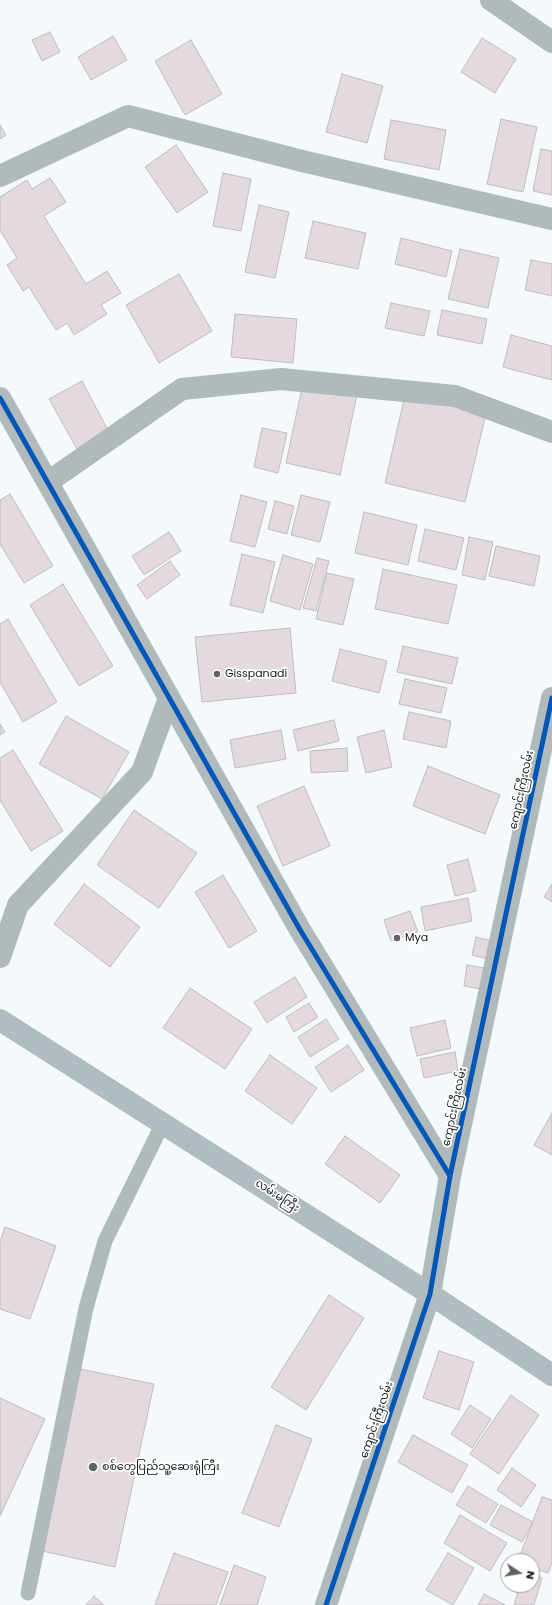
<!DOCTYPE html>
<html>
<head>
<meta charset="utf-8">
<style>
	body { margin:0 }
	#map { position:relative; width:552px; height:1605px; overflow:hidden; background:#f4fafb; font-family:Poppins,sans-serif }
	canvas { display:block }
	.north { position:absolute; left:500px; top:1553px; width:40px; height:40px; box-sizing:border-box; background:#fff; border:1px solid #9fa1a2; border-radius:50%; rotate:102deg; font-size:11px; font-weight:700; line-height:16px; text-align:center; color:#0f1517 }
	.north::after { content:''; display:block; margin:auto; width:14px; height:18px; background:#5f6567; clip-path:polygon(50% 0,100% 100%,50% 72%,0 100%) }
</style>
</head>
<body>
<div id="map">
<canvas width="552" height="1605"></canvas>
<div class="north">N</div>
</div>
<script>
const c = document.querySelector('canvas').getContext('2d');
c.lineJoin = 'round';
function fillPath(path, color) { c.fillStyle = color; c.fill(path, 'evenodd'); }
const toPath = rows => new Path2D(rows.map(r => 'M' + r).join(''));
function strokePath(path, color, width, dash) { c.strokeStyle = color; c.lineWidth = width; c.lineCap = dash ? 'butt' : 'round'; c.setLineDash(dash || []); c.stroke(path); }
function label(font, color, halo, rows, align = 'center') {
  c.font = font + ' Poppins,"Noto Sans Myanmar",sans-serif'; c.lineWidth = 3.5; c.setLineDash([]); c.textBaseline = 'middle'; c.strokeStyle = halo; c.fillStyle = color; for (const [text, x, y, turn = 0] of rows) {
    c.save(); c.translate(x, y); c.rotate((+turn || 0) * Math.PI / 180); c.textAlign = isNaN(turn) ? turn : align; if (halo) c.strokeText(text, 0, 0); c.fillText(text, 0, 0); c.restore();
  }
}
const building = toPath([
	[50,32,60,52,42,61,32,40,50,32],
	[113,36,127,60,91,80,78,57,113,36],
	[482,38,516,59,495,93,461,72,482,38],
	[191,40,222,94,185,115,155,61,191,40],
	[342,74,383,86,367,143,326,132,342,74],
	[501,119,537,127,523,192,487,184,501,119],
	[391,120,446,130,439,170,384,159,391,120],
	[0,125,6,135,0,139,0,125],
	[176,145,208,192,177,213,145,167,176,145],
	[541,149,552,151,552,195,533,191,541,149],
	[223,173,251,179,241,231,213,226,223,173],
	[50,178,66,202,44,216,86,284,107,271,121,293,101,305,107,314,74,335,67,323,56,330,29,287,23,291,7,265,17,258,0,230,0,197,27,180,32,189,50,178],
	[259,205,289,212,275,278,245,272,259,205],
	[313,221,366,233,358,269,305,258,313,221],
	[401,238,452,251,446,277,395,264,401,238],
	[460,249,499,258,488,308,448,299,460,249],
	[531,260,552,264,552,296,525,290,531,260],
	[179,274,212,331,159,363,126,305,179,274],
	[391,303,430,311,424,336,385,328,391,303],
	[442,310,487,319,482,344,437,335,442,310],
	[235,314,297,319,293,363,231,357,235,314],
	[511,335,552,346,552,380,503,367,511,335],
	[82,381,109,432,77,449,49,399,82,381],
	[303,383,357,395,340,475,286,463,303,383],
	[405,395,486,414,465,502,385,483,405,395],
	[262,428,287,433,278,473,254,467,262,428],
	[10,494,53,566,24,583,0,544,0,500,10,494],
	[241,495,267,502,255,547,230,541,241,495],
	[301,495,330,502,320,542,291,535,301,495],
	[275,501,294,506,287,534,268,529,275,501],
	[364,512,417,525,408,565,355,553,364,512],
	[425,529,464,538,456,570,418,561,425,529],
	[169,532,181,551,144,575,132,556,169,532],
	[469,537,493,542,485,580,462,575,469,537],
	[496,546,540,556,534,586,489,576,496,546],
	[242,554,275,562,263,613,230,605,242,554],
	[283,555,313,564,300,610,270,601,283,555],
	[317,558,329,561,316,611,303,608,317,558],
	[170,561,180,575,147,599,137,585,170,561],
	[383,569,457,585,448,624,375,609,383,569],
	[327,573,354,579,343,625,316,619,327,573],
	[63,584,113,666,79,686,30,605,63,584],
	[8,619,57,702,23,722,0,682,0,624,8,619],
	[290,628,296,693,202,702,195,637,290,628],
	[403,646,458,658,452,684,397,672,403,646],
	[340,649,387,661,379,693,332,681,340,649],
	[405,679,447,688,441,713,399,704,405,679],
	[409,712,451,721,446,748,403,739,409,712],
	[66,716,129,752,102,799,39,764,66,716],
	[334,720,339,741,298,751,293,730,334,720],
	[0,724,5,732,0,735,0,724],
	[281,730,286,759,235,768,230,740,281,730],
	[384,730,392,767,366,773,357,737,384,730],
	[347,748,348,771,311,773,310,751,347,748],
	[13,750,63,831,31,851,0,800,0,758,13,750],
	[428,766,500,795,485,834,413,806,428,766],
	[304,786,330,846,283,866,257,806,304,786],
	[134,810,197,853,159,908,97,865,134,810],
	[468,859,476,891,455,896,447,865,468,859],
	[223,875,257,931,229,948,195,892,223,875],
	[84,884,140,927,110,967,54,924,84,884],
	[552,884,552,902,544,897,552,884],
	[468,898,472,921,425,931,421,907,468,898],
	[410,911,418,932,391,941,384,920,410,911],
	[476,937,492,941,488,959,472,955,476,937],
	[467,965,484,968,481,989,464,986,467,965],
	[295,977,307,997,267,1023,254,1002,295,977],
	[190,988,252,1029,225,1069,163,1028,190,988],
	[309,1003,318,1017,294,1032,286,1017,309,1003],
	[326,1019,339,1039,310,1057,298,1037,326,1019],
	[445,1020,451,1048,417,1056,410,1028,445,1020],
	[348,1045,364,1070,331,1092,315,1067,348,1045],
	[455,1052,458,1071,424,1078,420,1059,455,1052],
	[270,1055,317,1088,292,1124,245,1091,270,1055],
	[552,1113,552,1155,534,1145,552,1113],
	[345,1136,400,1175,380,1203,325,1164,345,1136],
	[5,1227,56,1246,30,1319,0,1309,0,1242,5,1227],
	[329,1295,364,1318,306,1410,271,1387,329,1295],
	[439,1351,474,1362,459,1410,423,1398,439,1351],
	[80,1369,154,1384,115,1567,42,1551,80,1369],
	[511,1395,539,1415,499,1474,470,1454,511,1395],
	[0,1398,45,1419,0,1516,0,1398],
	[470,1405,491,1419,472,1448,451,1434,470,1405],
	[276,1425,312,1439,279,1527,242,1513,276,1425],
	[413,1435,468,1465,452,1493,398,1462,413,1435],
	[512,1468,536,1485,521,1507,497,1490,512,1468],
	[468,1486,498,1504,486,1523,456,1505,468,1486],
	[542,1497,552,1500,552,1563,548,1573,532,1568,532,1561,518,1561,542,1497],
	[501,1505,533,1522,522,1542,490,1525,501,1505],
	[460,1515,507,1543,490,1571,444,1543,460,1515],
	[174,1553,228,1572,216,1605,155,1605,174,1553],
	[448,1553,474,1568,453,1605,426,1590,448,1553],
	[234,1565,266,1577,257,1605,220,1605,234,1565],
	[532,1575,542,1578,534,1605,514,1605,520,1585,532,1585,532,1575],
	[484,1594,505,1605,478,1605,484,1594],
	[94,1596,104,1605,86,1605,94,1596]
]);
const lane = toPath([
	[28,1593,86,1308,105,1241,163,1123]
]);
const street = toPath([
	[491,0,552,42],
	[0,176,128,116,302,161,552,219],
	[0,398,299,928,450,1176],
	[48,482,182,389,281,379,455,396,552,432],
	[0,957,18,905,142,772,169,698],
	[326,1605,430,1294,450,1176,552,698]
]);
const primary = toPath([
	[0,1020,430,1294,552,1375]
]);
const cycleway = toPath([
	[0,398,299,928,450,1176],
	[326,1605,430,1294,450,1176,552,698]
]);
const markers = [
	[217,674,4,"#5f6567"],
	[397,938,4,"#5f6567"],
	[93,1467,5,"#5f6567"]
];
const poiNames = [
	["Gisspanadi",225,674],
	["Mya",405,938],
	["စစ်တွေပြည်သူ့ဆေးရုံကြီး",102,1467]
];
const streetNames = [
	["ကျောင်းကြီးလမ်း",522,790,-78],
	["ကျောင်းကြီးလမ်း",455,1107,-78],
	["လမ်းမကြီး",277,1196,33],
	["ကျောင်းကြီးလမ်း",377,1420,-71]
];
fillPath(building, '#e4d9dd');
strokePath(building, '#bebdbe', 1);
strokePath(lane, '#b0b9bc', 15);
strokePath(street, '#b0b9bc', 22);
strokePath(primary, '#b0bcbf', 22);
strokePath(cycleway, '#0057b8', 5);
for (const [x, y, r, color] of markers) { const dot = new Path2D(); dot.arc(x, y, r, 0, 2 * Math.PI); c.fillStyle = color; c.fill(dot); strokePath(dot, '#fff', 1.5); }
label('11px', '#0f1517', '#fff', poiNames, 'left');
label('11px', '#0f1517', '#fff', streetNames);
</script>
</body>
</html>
